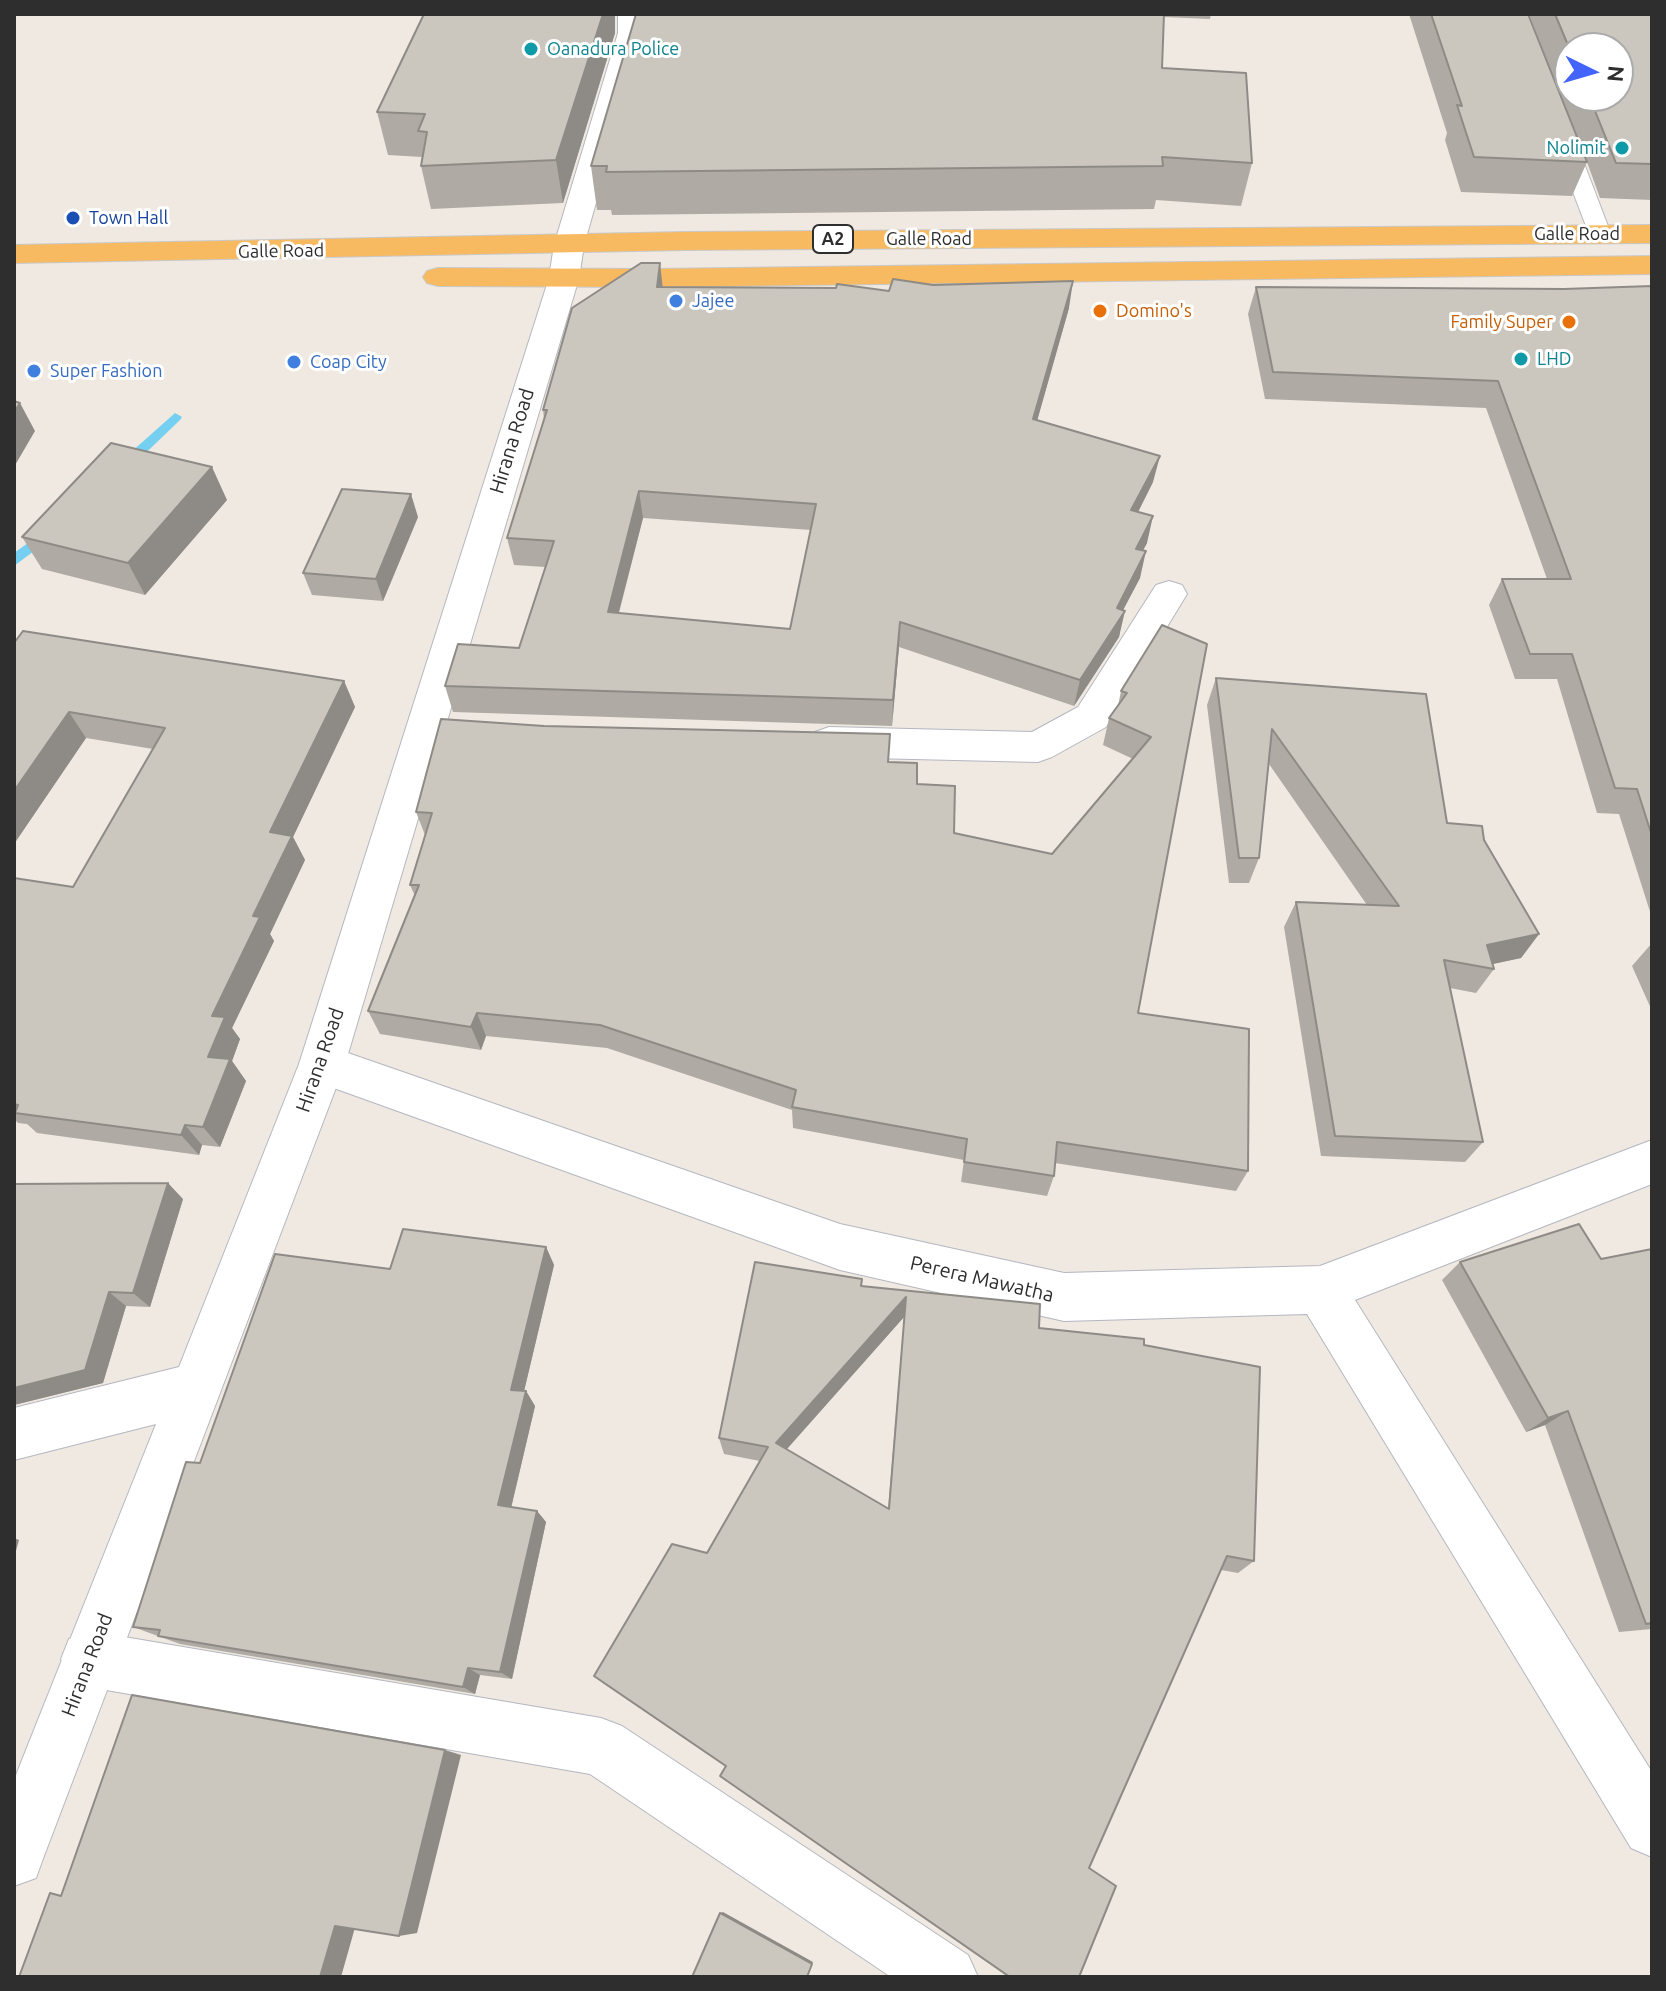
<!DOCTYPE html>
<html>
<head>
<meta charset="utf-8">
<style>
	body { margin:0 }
	#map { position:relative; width:1666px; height:1991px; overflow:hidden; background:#efe9e1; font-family:Ubuntu,sans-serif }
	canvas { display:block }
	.frame { position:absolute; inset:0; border:16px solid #2e2e2e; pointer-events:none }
	.north { position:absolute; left:1554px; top:32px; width:80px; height:80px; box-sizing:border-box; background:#fff; border:2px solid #ababab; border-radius:50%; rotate:95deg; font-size:22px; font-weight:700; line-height:32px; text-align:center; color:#2e2e2e }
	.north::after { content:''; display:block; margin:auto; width:28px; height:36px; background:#4264fb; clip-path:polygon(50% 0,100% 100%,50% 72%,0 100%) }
</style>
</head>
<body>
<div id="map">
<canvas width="1666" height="1991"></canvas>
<div class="frame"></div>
<div class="north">N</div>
</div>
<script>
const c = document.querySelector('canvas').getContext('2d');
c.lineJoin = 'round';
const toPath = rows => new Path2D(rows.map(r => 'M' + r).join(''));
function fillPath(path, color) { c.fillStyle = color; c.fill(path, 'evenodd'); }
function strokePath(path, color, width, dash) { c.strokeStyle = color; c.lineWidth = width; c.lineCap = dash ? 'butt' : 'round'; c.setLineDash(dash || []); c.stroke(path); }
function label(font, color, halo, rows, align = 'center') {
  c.font = font + ' Ubuntu,sans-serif'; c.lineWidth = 6; c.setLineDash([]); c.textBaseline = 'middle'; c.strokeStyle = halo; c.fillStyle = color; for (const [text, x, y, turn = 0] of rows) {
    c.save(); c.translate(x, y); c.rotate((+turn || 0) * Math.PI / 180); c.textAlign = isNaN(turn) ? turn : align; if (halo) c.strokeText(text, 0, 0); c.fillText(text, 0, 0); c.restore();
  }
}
const stream = toPath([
	[175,413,182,417,180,420,130,468,120,468,120,462,175,413],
	[49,528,56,533,54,536,14,566,14,553,49,528]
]);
const service = toPath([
	[1563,131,1574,137,1611,234,1608,239,1600,241,1589,234,1552,137,1563,131]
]);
const minor = toPath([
	[1169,581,1182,585,1187,594,1106,727,1052,757,1038,762,829,757,815,752,809,742,815,732,829,727,1032,732,1078,707,1156,585,1169,581],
	[322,1044,840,1224,1064,1273,1320,1266,1652,1140,1652,1184,1355,1300,1652,1772,1652,1857,1631,1848,1307,1314,1064,1321,840,1270,306,1078,299,1064,306,1050,322,1044],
	[89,1631,601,1718,622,1726,968,1955,978,1977,891,1977,590,1774,89,1687,69,1679,61,1659,69,1639,89,1631]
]);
const tertiary = toPath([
	[618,14,642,14,644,33,584,245,579,278,345,1064,44,1856,36,1878,14,1886,14,1780,156,1424,14,1460,14,1408,179,1367,299,1064,549,278,554,245,618,33,618,14]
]);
const trunk = toPath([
	[1652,225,1652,243,686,250,14,263,14,245,686,232,1652,225],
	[1652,256,1652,274,653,287,438,286,427,283,423,277,427,271,438,268,653,269,1652,256]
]);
const wall = toPath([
	[615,14,615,33,563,203,431,209,421,166,422,157,388,155,377,112],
	[636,14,1211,14,1210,19,1164,17,1162,68,1252,163,1241,206,1156,200,1154,209,612,215,611,210,597,210,591,166],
	[1409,14,1528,14,1562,100,1529,14,1652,14,1652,200,1600,198,1587,162,1572,196,1461,192,1445,140,1447,133],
	[1570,48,1618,96,1570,96],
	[1652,286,1652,918,1619,814,1597,813,1557,679,1515,679,1489,605,1502,579,1547,579,1486,408,1265,399,1248,314,1256,287,1564,289],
	[662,287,889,291,1069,308,1037,420,1153,482,1138,512,1147,543,1143,550,1140,578,1123,610,1119,637,1074,706,899,647,892,726,453,712,445,686,519,648,545,567,514,565,507,538,544,419,543,410],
	[643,518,811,530,790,629,619,613],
	[227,500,145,595,42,569,22,537],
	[418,517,383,601,312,595,303,573],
	[1162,625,1138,1013,1248,1171,1236,1191,1055,1163,1054,1176,1047,1196,961,1182,964,1160,793,1128,792,1110,607,1048,486,1036,481,1050,380,1034,368,1011,415,896,410,885,425,835,416,812,889,762,917,784,954,833,1052,854,1133,759,1103,745,1109,718,1118,706,1121,691],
	[14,643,344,681,355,707,293,837,305,860,270,934,274,941,232,1028,240,1039,232,1061,246,1081,220,1147,202,1145,199,1155,37,1133,27,1124,18,1123,14,1119,14,878,73,887,153,749,86,738,14,844],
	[1216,678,1447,823,1484,840,1539,934,1521,958,1492,964,1494,969,1476,993,1450,988,1483,1142,1465,1162,1321,1156,1284,927,1296,902,1367,905,1269,764,1259,858,1249,883,1229,883,1207,705],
	[1652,943,1652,1011,1632,966],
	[183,1199,150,1307,126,1306,103,1383,14,1405],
	[546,1247,554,1265,524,1391,526,1391,535,1406,511,1507,537,1511,546,1522,512,1679,480,1675,475,1694,180,1644,133,1627,200,1463,390,1269],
	[1652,1249,1652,1629,1619,1632,1545,1425,1526,1432,1442,1280,1460,1262,1601,1259],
	[862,1279,862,1286,1039,1328,1144,1345,1254,1561,1238,1573,1221,1570,1089,1868,1079,1977,1008,1977,725,1780,720,1776,726,1767,604,1684,594,1676,707,1553,760,1461,724,1454,719,1438],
	[904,1317,888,1509,787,1449]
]);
const shadedWall = toPath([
	[603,14,615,14,615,33,563,203,556,160],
	[660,263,663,290,657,287],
	[1073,281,1069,308,1030,446,1033,419],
	[20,403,35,431,14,467,14,412],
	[1160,456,1153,482,1126,536,1131,510],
	[212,467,227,500,145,595,128,563],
	[639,491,643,518,612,638,608,612],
	[411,494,418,517,383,601,376,579],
	[1153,516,1147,543,1130,575,1136,549],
	[1146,551,1140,578,1112,631,1125,611,1119,637,1074,706,1080,680],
	[900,622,899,647,892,726,893,700],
	[344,681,355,707,293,837,305,860,270,934,274,941,232,1028,240,1039,232,1061,246,1081,220,1147,203,1127,212,1016,253,916,270,832],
	[69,712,86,738,14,844,14,791],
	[1539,934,1521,958,1479,967,1487,945],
	[477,1013,486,1036,481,1050,471,1027],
	[185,1125,202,1145,199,1155,181,1135],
	[168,1183,183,1199,150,1307,133,1293],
	[546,1247,554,1265,521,1404,511,1390],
	[109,1292,126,1306,103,1383,14,1405,14,1388],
	[906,1297,904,1317,778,1459,776,1443],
	[526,1391,535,1406,509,1517,498,1505],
	[1568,1411,1545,1425,1526,1432,1548,1418],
	[537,1511,546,1522,512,1679,500,1672],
	[14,1538,19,1540,14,1558],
	[468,1668,480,1675,475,1694,463,1687],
	[445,1750,461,1755,417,1933,399,1936],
	[723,1912,813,1962,812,1964,720,1913],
	[356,1924,341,1977,320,1977,335,1926]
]);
const building = toPath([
	[424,14,603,14,556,160,421,166,427,132,418,131,425,114,377,112,424,14],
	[636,14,1164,14,1162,68,1246,73,1252,163,1162,157,1163,166,606,172,607,166,591,166,636,14],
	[1431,14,1528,14,1587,162,1474,157,1457,105,1462,106,1431,14],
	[1555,14,1652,14,1652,164,1616,163,1589,96,1618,96,1618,48,1570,48,1570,50,1555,14],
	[641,263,660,263,657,287,836,288,837,284,889,291,893,279,933,285,1073,281,1033,419,1160,456,1131,510,1153,516,1136,549,1146,551,1117,608,1125,611,1080,680,900,622,893,700,445,686,458,644,519,648,554,541,507,538,547,410,543,410,572,308,641,263],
	[639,491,816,504,790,629,608,612,639,491],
	[1652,286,1652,836,1637,789,1615,788,1572,654,1530,654,1502,579,1571,579,1498,381,1273,372,1256,287,1564,289,1652,286],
	[14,401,20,403,14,412,14,401],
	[111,443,212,467,128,563,22,537,111,443],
	[342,489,411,494,376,579,303,573,342,489],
	[1162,625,1207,644,1138,1013,1249,1029,1248,1171,1057,1142,1054,1176,964,1162,967,1139,792,1107,796,1090,600,1025,477,1013,471,1027,368,1011,419,885,410,885,432,813,416,812,441,719,544,726,890,734,888,762,917,763,917,784,955,786,954,833,1052,854,1151,737,1109,718,1127,693,1121,691,1162,625],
	[23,631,344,681,270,832,292,836,253,916,260,917,212,1016,225,1017,208,1057,230,1059,203,1127,185,1125,181,1135,15,1113,18,1105,14,1104,14,878,73,887,165,728,69,712,14,791,14,643,23,631],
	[1216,678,1426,694,1447,823,1482,826,1484,840,1539,934,1487,945,1494,969,1444,960,1483,1142,1335,1136,1296,902,1399,906,1272,729,1259,858,1239,858,1216,678],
	[168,1183,133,1293,109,1292,85,1370,14,1388,14,1184,168,1183],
	[1579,1224,1601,1259,1652,1249,1652,1623,1646,1624,1568,1411,1548,1418,1460,1262,1579,1224],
	[403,1229,546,1247,511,1390,526,1391,498,1505,537,1511,500,1672,468,1668,463,1687,158,1636,160,1630,133,1627,186,1462,200,1463,275,1254,390,1269,403,1229],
	[755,1262,862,1279,861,1286,1040,1304,1039,1328,1144,1339,1144,1345,1260,1367,1254,1561,1227,1556,1089,1868,1116,1886,1079,1977,1010,1977,720,1776,726,1766,594,1676,672,1544,707,1553,768,1447,719,1438,755,1262],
	[906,1297,889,1509,776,1443,906,1297],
	[132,1695,445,1750,399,1936,335,1926,320,1977,19,1977,50,1893,61,1896,132,1695],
	[720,1913,812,1964,807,1977,692,1977,720,1913]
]);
const markers = [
	[531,49,8,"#0f9aa8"],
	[1622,148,8,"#0f9aa8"],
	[73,218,8,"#1a4fb4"],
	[676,301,8,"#3f7fe0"],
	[1100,311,8,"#e8710a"],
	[1569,322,8,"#e8710a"],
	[1521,359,8,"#0f9aa8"],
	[294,362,8,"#3f7fe0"],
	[34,371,8,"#3f7fe0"]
];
const farCulturenames = [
	["Oanadura Police",547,49],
	["Nolimit",1606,148,"right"],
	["LHD",1537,359]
];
const farTransitnames = [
	["Town Hall",89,218]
];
const farStreetnames = [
	["Galle Road",1577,234],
	["Galle Road",929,239],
	["Galle Road",281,251,-1]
];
const shields = [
	[833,239,40]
];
const shieldNames = [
	["A2",833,239]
];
const farShopnames = [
	["Jajee",692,301],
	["Coap City",310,362],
	["Super Fashion",50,371]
];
const farFoodnames = [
	["Domino's",1116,311],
	["Family Super",1553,322,"right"]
];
const streetNames = [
	["Hirana Road",512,441,-73],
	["Hirana Road",320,1060,-71],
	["Perera Mawatha",982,1279,13],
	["Hirana Road",87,1665,-69]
];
fillPath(stream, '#75cff0');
strokePath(service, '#b4b7c1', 2);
strokePath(minor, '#b4b7c1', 2);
strokePath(tertiary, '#b4b7c1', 2);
strokePath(trunk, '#c9c9c9', 2);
fillPath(service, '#fff');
fillPath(minor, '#fff');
fillPath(tertiary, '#fff');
fillPath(trunk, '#f8ba60');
fillPath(wall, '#afaba4');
fillPath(shadedWall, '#8e8b86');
fillPath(building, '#cbc7bf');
strokePath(building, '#8e8b86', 2);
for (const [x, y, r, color] of markers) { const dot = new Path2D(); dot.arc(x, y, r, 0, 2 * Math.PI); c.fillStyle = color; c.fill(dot); strokePath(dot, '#fff', 3); }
label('18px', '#0d838f', '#fff', farCulturenames, 'left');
label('18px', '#164399', '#fff', farTransitnames, 'left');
label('18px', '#2e2e2e', '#fff', farStreetnames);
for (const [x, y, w] of shields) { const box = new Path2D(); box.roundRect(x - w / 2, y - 14, w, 28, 6); c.fillStyle = '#fff'; c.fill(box); strokePath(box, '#2e2e2e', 2); }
label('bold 18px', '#2e2e2e', null, shieldNames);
label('18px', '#366cbe', '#fff', farShopnames, 'left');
label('18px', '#c56008', '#fff', farFoodnames, 'left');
label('20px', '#2e2e2e', '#fff', streetNames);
</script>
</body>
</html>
